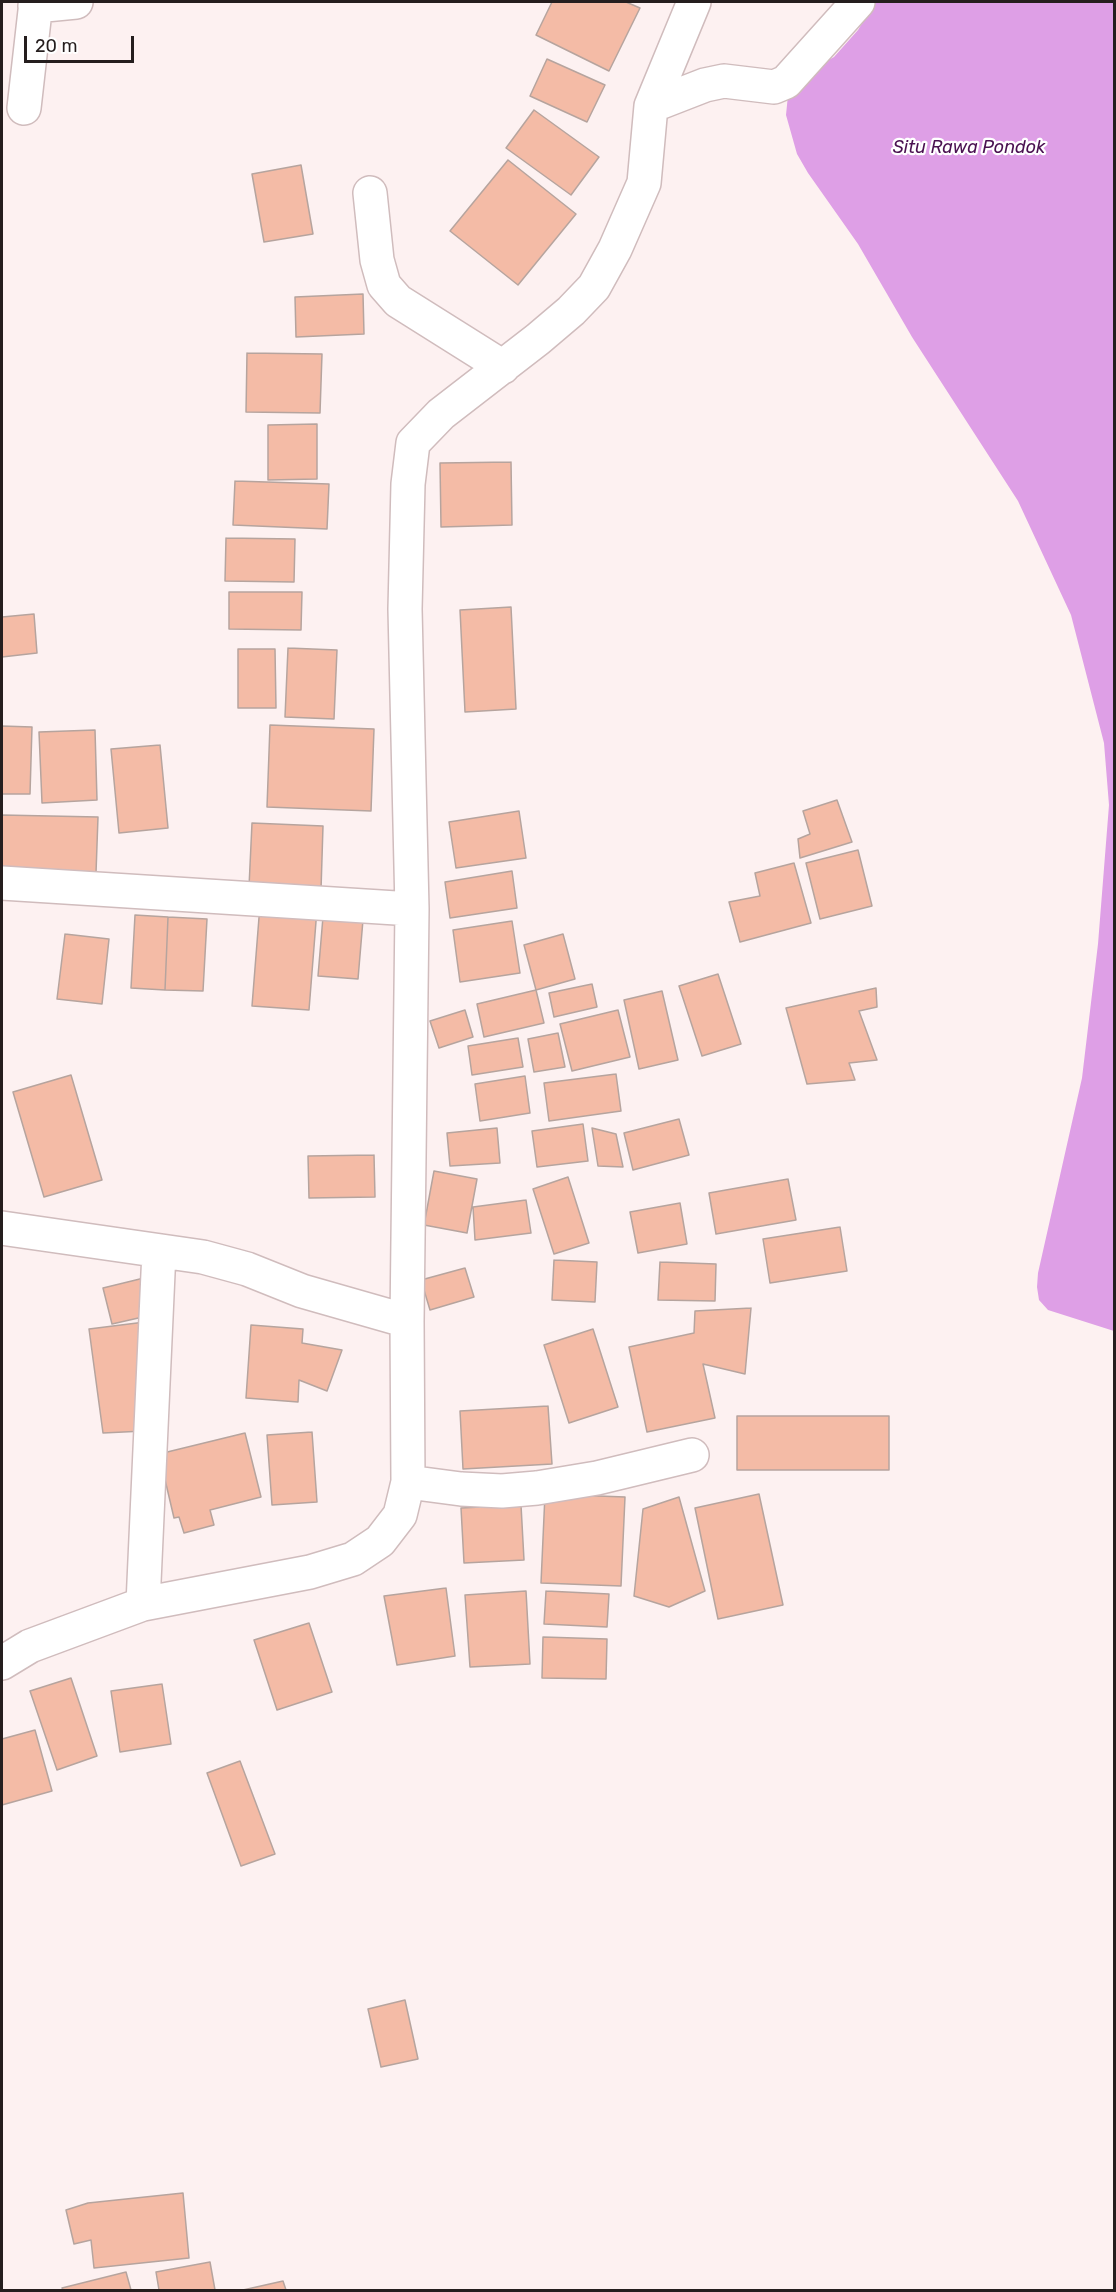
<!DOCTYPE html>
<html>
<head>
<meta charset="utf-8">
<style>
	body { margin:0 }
	#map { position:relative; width:1116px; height:2292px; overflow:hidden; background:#fdf1f1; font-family:Rubik,sans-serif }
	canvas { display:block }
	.frame { position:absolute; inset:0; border:3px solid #251e1e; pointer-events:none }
	.scale { position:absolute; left:24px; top:36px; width:110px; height:27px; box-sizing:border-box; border:3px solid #251e1e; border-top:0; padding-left:8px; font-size:18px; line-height:21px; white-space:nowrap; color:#251e1e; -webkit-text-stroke:4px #fff; paint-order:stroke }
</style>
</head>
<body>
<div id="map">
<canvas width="1116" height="2292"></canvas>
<div class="frame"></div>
<div class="scale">20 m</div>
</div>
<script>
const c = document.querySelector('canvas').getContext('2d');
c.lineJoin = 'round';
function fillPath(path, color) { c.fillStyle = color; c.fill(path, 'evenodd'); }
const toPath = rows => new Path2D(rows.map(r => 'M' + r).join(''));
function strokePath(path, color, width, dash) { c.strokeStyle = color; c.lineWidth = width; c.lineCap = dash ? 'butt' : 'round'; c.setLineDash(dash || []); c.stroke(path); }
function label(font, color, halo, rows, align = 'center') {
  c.font = font + ' Rubik,sans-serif'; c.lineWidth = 4.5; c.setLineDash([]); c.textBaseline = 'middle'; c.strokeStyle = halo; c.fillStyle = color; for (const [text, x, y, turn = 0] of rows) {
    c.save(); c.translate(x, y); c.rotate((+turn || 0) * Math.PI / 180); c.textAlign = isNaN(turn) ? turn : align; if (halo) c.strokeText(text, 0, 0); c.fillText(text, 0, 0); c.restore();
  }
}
const water = toPath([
	[875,2,1114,2,1114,1331,1048,1310,1039,1300,1037,1287,1038,1273,1082,1078,1098,944,1109,805,1104,743,1071,615,1018,501,912,337,858,244,808,173,797,154,786,115,788,95,811,70,834,57,858,30]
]);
const building = toPath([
	[552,2,626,2,640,8,609,71,536,35,552,2],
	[547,59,605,85,587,122,530,96,547,59],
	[534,110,599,157,571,195,506,148,534,110],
	[508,160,576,214,518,285,450,231,508,160],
	[301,165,313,234,264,242,252,174,301,165],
	[363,294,364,334,296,337,295,297,363,294],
	[247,353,322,354,320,413,246,412,247,353],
	[317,424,317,479,268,480,268,425,317,424],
	[511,462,512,525,441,527,440,463,511,462],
	[235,481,329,484,327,529,233,525,235,481],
	[226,538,295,539,294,582,225,581,226,538],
	[229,592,302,592,301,630,229,629,229,592],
	[511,607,516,709,465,712,460,610,511,607],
	[34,614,37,653,2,657,2,617,34,614],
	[288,648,337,650,334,719,285,717,288,648],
	[238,649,275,649,276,708,238,708,238,649],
	[270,725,374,729,371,811,267,807,270,725],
	[2,726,32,727,30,794,2,794,2,726],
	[95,730,97,800,42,803,39,732,95,730],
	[160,745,168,828,119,833,111,749,160,745],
	[837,800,852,842,800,858,798,839,810,834,803,811,837,800],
	[519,811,526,858,456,868,449,822,519,811],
	[2,815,98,817,96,873,2,871,2,815],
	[252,823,323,826,321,890,249,887,252,823],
	[858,850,872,906,820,919,806,863,858,850],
	[794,863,811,923,740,942,729,902,760,896,755,873,794,863],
	[512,871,517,908,450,918,445,882,512,871],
	[260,905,317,909,309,1010,252,1006,260,905],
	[324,905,364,908,358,979,318,976,324,905],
	[135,915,168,917,165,990,131,988,135,915],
	[168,917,207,919,203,991,165,990,168,917],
	[512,921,520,973,460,982,453,930,512,921],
	[65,934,109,939,102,1004,57,999,65,934],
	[563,934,575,979,536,990,524,945,563,934],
	[718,974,741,1044,702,1056,679,986,718,974],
	[592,984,597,1007,554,1017,549,993,592,984],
	[876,988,877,1007,859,1011,877,1060,849,1063,855,1080,807,1084,786,1008,876,988],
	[536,990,544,1023,484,1037,477,1004,536,990],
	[662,991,678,1060,639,1069,624,1000,662,991],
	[465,1010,473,1037,439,1048,430,1021,465,1010],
	[618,1010,630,1057,572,1071,560,1024,618,1010],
	[558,1033,565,1067,534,1072,528,1039,558,1033],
	[518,1038,523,1067,472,1075,468,1046,518,1038],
	[616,1074,621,1111,549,1121,544,1083,616,1074],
	[71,1075,102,1180,44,1197,13,1092,71,1075],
	[525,1076,530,1113,480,1121,475,1084,525,1076],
	[679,1119,689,1155,633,1170,624,1133,679,1119],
	[583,1124,588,1161,537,1167,532,1131,583,1124],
	[497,1128,500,1163,450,1166,447,1133,497,1128],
	[592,1128,616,1134,623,1167,598,1166,592,1128],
	[374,1155,375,1197,309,1198,308,1156,374,1155],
	[434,1171,477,1179,467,1233,424,1225,434,1171],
	[568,1177,589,1243,554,1254,533,1189,568,1177],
	[788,1179,796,1220,716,1234,709,1193,788,1179],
	[526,1200,531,1233,475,1240,473,1207,526,1200],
	[680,1203,687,1244,638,1253,630,1212,680,1203],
	[840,1227,847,1271,770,1283,763,1239,840,1227],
	[554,1260,597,1262,595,1302,552,1300,554,1260],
	[660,1262,716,1264,715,1301,658,1300,660,1262],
	[465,1268,474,1297,430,1310,421,1280,465,1268],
	[148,1277,156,1314,112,1324,103,1288,148,1277],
	[751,1308,745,1374,703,1364,715,1418,647,1432,629,1347,694,1333,695,1311,751,1308],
	[145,1322,144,1431,103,1433,89,1329,145,1322],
	[251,1325,303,1329,302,1343,342,1350,327,1391,299,1380,298,1402,246,1398,251,1325],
	[593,1329,618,1407,569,1423,544,1345,593,1329],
	[548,1406,552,1464,463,1469,460,1411,548,1406],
	[737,1416,889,1416,889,1470,737,1470,737,1416],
	[312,1432,317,1502,272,1505,267,1435,312,1432],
	[245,1433,261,1497,210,1510,214,1525,184,1533,179,1517,174,1518,159,1454,245,1433],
	[545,1494,625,1497,621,1586,541,1583,545,1494],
	[759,1494,783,1605,718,1619,695,1508,759,1494],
	[679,1497,705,1591,669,1607,634,1596,643,1509,679,1497],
	[521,1505,524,1560,464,1563,461,1508,521,1505],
	[446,1588,455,1656,397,1665,384,1596,446,1588],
	[526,1591,530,1664,470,1667,465,1595,526,1591],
	[546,1591,609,1594,607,1627,544,1624,546,1591],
	[309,1623,332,1692,277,1710,254,1640,309,1623],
	[543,1637,607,1639,606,1679,542,1678,543,1637],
	[71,1678,97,1756,57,1770,30,1691,71,1678],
	[162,1684,171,1744,120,1752,111,1691,162,1684],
	[35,1730,52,1791,2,1805,2,1739,35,1730],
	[240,1761,275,1854,241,1866,207,1773,240,1761],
	[405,2000,418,2059,381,2067,368,2009,405,2000],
	[183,2193,189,2258,94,2268,91,2240,74,2244,66,2210,88,2203,183,2193],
	[210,2262,215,2290,159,2290,156,2272,210,2262],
	[126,2272,131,2290,63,2290,62,2288,126,2272],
	[283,2281,286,2290,243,2290,283,2281]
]);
const street = toPath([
	[35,6,76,2],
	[651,106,705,85,724,81,774,87,786,82,858,2],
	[24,108,36,2],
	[370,193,377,260,384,285,398,301,503,367],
	[2,883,412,909],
	[2,1228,203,1257,247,1269,302,1291,407,1321],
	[408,1482,461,1489,502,1491,537,1488,597,1478,692,1455],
	[143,1604,159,1251],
	[2,1663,30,1646,143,1604,310,1572,353,1559,380,1541,400,1515,408,1482,407,1321,412,909,405,609,408,484,413,443,441,414,538,339,571,311,594,287,615,249,644,183,651,106,694,2]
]);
const waterNames = [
	["Situ Rawa Pondok",969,148]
];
fillPath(water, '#de9fe6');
fillPath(building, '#f4bba6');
strokePath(building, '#b6a49e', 1.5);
strokePath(street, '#d0bcbd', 36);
strokePath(street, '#fff', 33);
label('italic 18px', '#4a1151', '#fff', waterNames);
</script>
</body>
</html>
